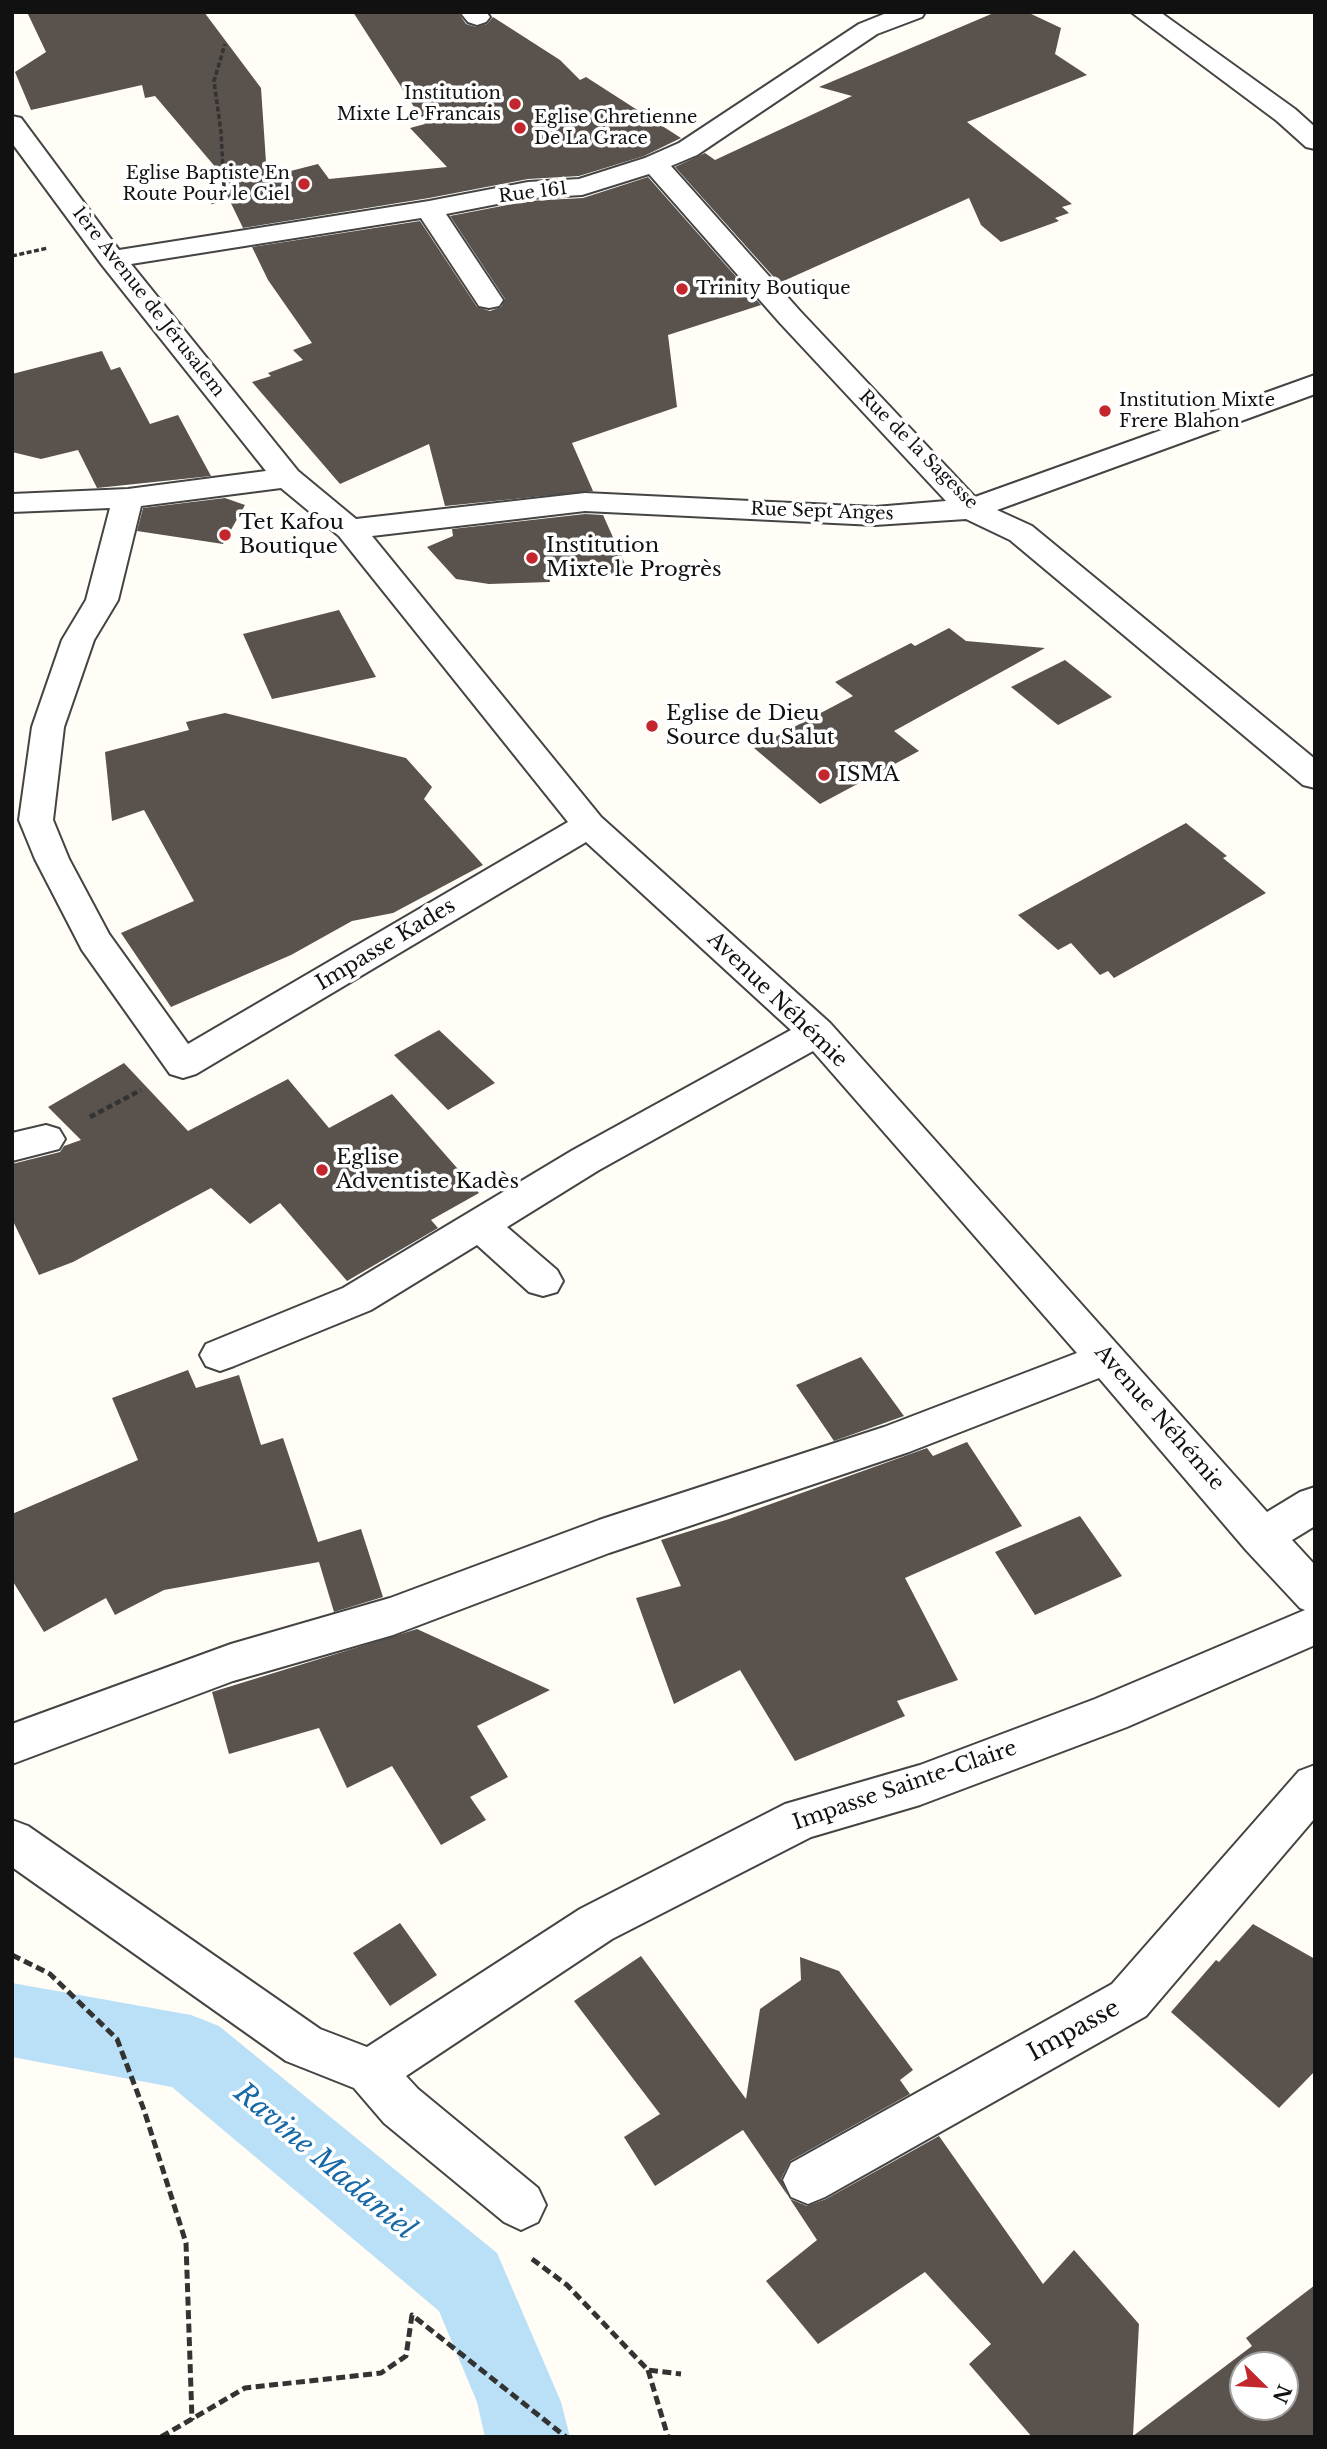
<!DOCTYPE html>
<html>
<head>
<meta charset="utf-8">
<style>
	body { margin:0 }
	#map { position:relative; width:1327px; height:2449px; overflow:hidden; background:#fffdf5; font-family:"Libre Baskerville",serif }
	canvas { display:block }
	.frame { position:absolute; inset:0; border:14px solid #111; pointer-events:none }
	.north { position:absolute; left:1229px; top:2351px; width:70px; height:70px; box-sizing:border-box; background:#fff; border:2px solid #a0a0a0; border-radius:50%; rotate:114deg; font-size:19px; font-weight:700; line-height:28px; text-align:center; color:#111 }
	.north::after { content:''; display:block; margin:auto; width:24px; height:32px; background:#c4262e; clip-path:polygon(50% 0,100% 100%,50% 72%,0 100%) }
</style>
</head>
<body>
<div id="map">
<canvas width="1327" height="2449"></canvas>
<div class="frame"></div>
<div class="north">N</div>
</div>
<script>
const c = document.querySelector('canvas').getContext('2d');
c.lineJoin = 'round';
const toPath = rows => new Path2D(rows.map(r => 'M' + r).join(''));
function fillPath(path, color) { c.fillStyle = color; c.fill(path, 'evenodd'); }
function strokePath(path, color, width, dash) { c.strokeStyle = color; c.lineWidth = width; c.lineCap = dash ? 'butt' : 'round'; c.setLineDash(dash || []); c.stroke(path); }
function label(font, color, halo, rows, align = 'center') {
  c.font = font + ' "Libre Baskerville",serif'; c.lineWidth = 7; c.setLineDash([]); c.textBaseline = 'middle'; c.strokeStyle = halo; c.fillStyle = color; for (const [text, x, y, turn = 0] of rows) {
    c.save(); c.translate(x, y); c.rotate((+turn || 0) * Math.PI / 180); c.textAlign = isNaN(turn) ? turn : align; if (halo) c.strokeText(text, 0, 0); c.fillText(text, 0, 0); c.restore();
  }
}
const canal = toPath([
	[12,1983,191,2015,219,2026,497,2253,561,2402,570,2437,485,2437,477,2402,439,2311,172,2087,12,2057,12,1983]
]);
const building = toPath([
	[27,12,204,12,261,88,267,177,318,164,329,179,447,167,410,128,425,124,353,12,458,12,466,24,476,27,487,24,493,17,560,60,580,80,586,77,681,138,644,156,579,176,528,179,429,198,243,228,225,191,234,189,155,96,145,98,142,85,31,110,15,72,46,52],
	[996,12,1027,12,1061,28,1055,54,1087,75,967,122,1072,204,1062,207,1069,213,1055,218,1059,221,1001,242,981,225,969,198,779,283,675,167,705,153,715,160,852,96,819,87],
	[648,177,761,305,668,335,677,407,572,443,593,491,445,506,429,444,340,484,252,382,271,376,268,373,303,360,293,350,312,343,268,280,252,247,420,221,477,307,490,311,501,307,505,299,450,216,528,201,583,198],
	[102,351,111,370,120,367,150,424,178,415,211,476,97,488,78,450,41,459,12,452,12,374],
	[225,498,245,505,223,544,137,531,143,508],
	[585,514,603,515,629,573,549,577,550,582,489,584,456,579,427,547,453,536,452,529],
	[339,610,376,677,272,699,243,634],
	[949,628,966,641,1045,648,894,731,919,751,820,804,754,748,853,696,835,682,911,643,915,646],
	[1065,660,1112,697,1058,725,1011,687],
	[225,713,406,758,432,787,424,799,483,865,393,913,352,921,291,955,171,1007,121,933,194,901,144,810,112,821,105,752,189,730,186,722],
	[1186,823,1227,856,1223,858,1266,893,1114,978,1108,971,1100,975,1071,943,1058,950,1018,915],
	[439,1030,495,1083,448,1110,394,1055],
	[124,1063,188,1131,288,1079,329,1128,392,1094,479,1193,431,1220,438,1228,347,1281,280,1203,250,1224,211,1188,73,1262,39,1275,12,1219,12,1164,60,1152,64,1146,81,1140,48,1107],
	[861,1357,904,1416,834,1441,796,1385],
	[188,1370,196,1388,239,1375,261,1445,283,1438,318,1542,361,1529,383,1597,334,1612,319,1562,164,1590,115,1615,106,1598,44,1632,12,1580,12,1514,138,1460,112,1398],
	[967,1442,1022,1526,905,1578,958,1680,897,1701,905,1716,795,1761,740,1670,674,1704,636,1598,681,1586,661,1540,729,1519,927,1448,933,1456],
	[1080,1516,1122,1576,1035,1615,995,1552],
	[417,1629,550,1690,477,1726,508,1777,470,1797,486,1820,441,1845,392,1766,347,1788,319,1728,229,1754,212,1692],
	[400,1923,437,1975,390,2006,353,1953],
	[1253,1924,1315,1959,1315,2071,1279,2108,1171,2012,1216,1960,1219,1962],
	[641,1956,746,2099,760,2009,801,1980,800,1957,839,1971,913,2070,900,2080,910,2094,790,2161,781,2179,788,2196,743,2130,655,2186,624,2137,660,2114,574,2001],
	[939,2136,1043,2284,1074,2250,1139,2324,1133,2436,1252,2346,1246,2338,1315,2285,1315,2437,1032,2437,969,2364,991,2344,925,2272,818,2344,766,2281,817,2240,790,2199,807,2206,826,2199],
	[1243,2365,1285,2365,1285,2407,1243,2407]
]);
const pathFar2 = toPath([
	[213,204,212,199,224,186,221,132,214,81,225,44],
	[12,256,48,248]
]);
const pathFar1 = toPath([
	[90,1117,141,1090]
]);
const path = toPath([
	[12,1955,50,1974,117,2039,144,2110,186,2243,192,2420],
	[532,2259,567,2285,648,2370,681,2374],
	[648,2370,668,2437],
	[161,2437,245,2388,381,2373,406,2356,412,2315,566,2437]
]);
const minor = toPath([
	[460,12,486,12,490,17,486,22,477,25,468,22,460,12],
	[889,12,925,12,922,17,877,34,697,155,671,166,800,311,975,497,1315,375,1315,394,997,510,1032,526,1315,759,1315,788,1303,785,1010,540,966,519,875,525,585,511,372,536,601,817,830,1023,1267,1512,1300,1492,1315,1487,1315,1526,1292,1540,1315,1565,1315,1645,1127,1727,920,1805,811,1837,612,1939,406,2076,418,2089,538,2188,546,2205,538,2222,521,2230,504,2222,384,2123,354,2088,286,2061,12,1867,12,1820,28,1826,320,2029,367,2047,580,1909,785,1804,920,1765,1095,1699,1305,1610,1300,1608,1246,1550,1099,1378,909,1452,609,1553,393,1635,233,1681,12,1764,12,1724,231,1644,390,1598,599,1520,884,1427,1077,1353,813,1051,599,1170,507,1227,557,1270,563,1281,557,1292,543,1296,529,1292,477,1245,371,1310,234,1366,220,1371,206,1366,200,1355,206,1344,343,1288,573,1150,791,1030,586,842,196,1074,183,1078,170,1074,82,950,35,859,19,820,32,727,62,640,86,600,110,508,12,512,12,494,128,489,266,471,102,265,12,143,12,116,21,118,119,250,429,201,528,182,579,179,645,158,679,143,859,24,889,12],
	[649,174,780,323,946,501,875,507,585,493,356,519,298,471,131,264,421,218,479,306,489,308,499,306,503,300,446,214,528,198,582,195,649,174],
	[281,488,339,536,568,822,188,1044,109,934,69,859,53,820,64,727,94,640,118,600,141,506,281,488],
	[1131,12,1160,12,1295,109,1315,127,1315,149,1306,147,1277,121,1131,12],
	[46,1125,59,1129,65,1139,59,1149,12,1161,12,1133,46,1125],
	[1315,1765,1315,1818,1146,2016,825,2197,808,2204,791,2197,783,2180,791,2163,1112,1984,1299,1771,1315,1765]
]);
const markers = [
	[515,104,7,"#c4262e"],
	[520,128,7,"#c4262e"],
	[304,184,7,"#c4262e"],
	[682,289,7,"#c4262e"],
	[1105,411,7,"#c4262e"],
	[225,535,7,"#c4262e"],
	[532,558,7,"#c4262e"],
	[652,726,7,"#c4262e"],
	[824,775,7,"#c4262e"],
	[322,1170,7,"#c4262e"]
];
const farPoinames = [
	["Institution",501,94,"right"],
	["Mixte Le Francais",501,115,"right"],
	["Eglise Chretienne",534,118],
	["De La Grace",534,139],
	["Eglise Baptiste En",290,174,"right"],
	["Route Pour le Ciel",290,195,"right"],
	["Trinity Boutique",696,289],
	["Institution Mixte",1119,401],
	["Frere Blahon",1119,422]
];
const farStreetnames = [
	["Rue 161",533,193,-7],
	["1ère Avenue de Jérusalem",148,302,52],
	["Rue de la Sagesse",918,450,45],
	["Rue Sept Anges",822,512,2]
];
const poiNames = [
	["Tet Kafou",239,523],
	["Boutique",239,547],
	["Institution",546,546],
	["Mixte le Progrès",546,570],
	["Eglise de Dieu",666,714],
	["Source du Salut",666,738],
	["ISMA",838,775],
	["Eglise",336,1158],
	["Adventiste Kadès",336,1182]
];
const streetNames = [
	["Impasse Kades",386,945,-31],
	["Avenue Néhémie",777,1000,44],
	["Avenue Néhémie",1159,1418,49],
	["Impasse Sainte-Claire",905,1786,-19]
];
const nearStreetnames = [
	["Impasse",1074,2031,-29]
];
const nearWaternames = [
	["Ravine Madaniel",324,2162,40]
];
fillPath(canal, '#b9e0f7');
fillPath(building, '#5a524d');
strokePath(minor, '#444', 4);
strokePath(pathFar2, '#333', 3.5, [5, 2.5]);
strokePath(pathFar1, '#333', 4.5, [6, 3.5]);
strokePath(path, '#333', 5, [9, 4.5]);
fillPath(minor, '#fff');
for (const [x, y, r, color] of markers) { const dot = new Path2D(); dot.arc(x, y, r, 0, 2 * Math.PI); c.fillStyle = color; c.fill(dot); strokePath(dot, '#fff', 2.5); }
label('18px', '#111', '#fff', farPoinames, 'left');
label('18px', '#111', '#fff', farStreetnames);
label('21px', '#111', '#fff', poiNames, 'left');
label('21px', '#111', '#fff', streetNames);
label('24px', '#111', '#fff', nearStreetnames);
label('italic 28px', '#1768a6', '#fff', nearWaternames);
</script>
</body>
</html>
